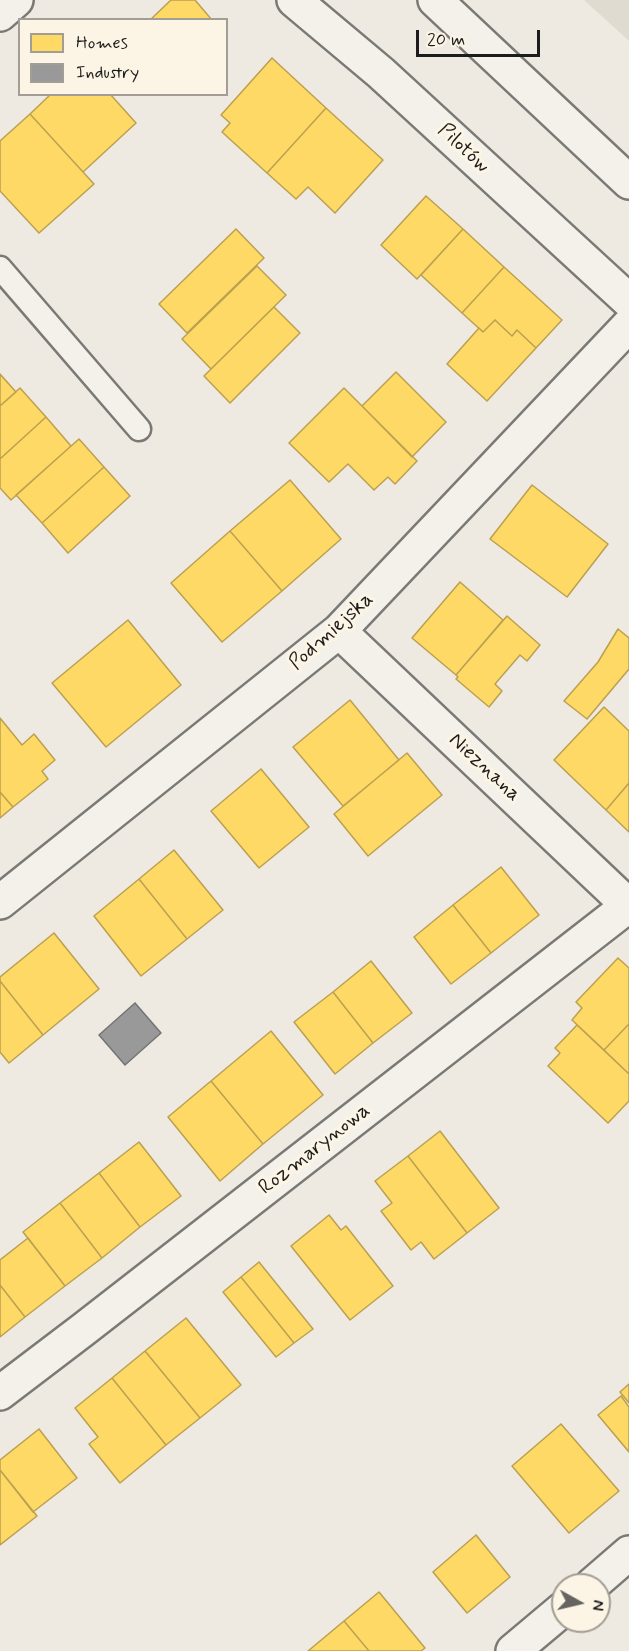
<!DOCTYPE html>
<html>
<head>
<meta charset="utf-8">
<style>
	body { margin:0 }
	#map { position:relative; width:629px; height:1651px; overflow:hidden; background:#eeeae2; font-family:Mynerve,sans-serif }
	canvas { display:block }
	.legend { position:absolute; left:18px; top:18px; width:210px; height:78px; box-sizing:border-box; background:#fcf5e5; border:2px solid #a29e95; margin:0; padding:8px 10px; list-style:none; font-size:18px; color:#1c1c1c }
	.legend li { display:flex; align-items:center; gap:12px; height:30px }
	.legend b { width:30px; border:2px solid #a29e95 }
	.north { position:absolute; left:551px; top:1573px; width:60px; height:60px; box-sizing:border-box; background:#fcf5e5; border:2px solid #a29e95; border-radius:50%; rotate:98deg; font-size:16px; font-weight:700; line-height:24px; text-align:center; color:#1c1c1c }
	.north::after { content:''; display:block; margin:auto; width:21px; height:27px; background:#666461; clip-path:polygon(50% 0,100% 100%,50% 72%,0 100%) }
	.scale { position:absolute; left:416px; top:30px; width:124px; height:27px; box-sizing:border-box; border:3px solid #1c1c1c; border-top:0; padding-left:8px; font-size:18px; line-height:21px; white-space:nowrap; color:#1c1c1c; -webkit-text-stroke:4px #fcf5e5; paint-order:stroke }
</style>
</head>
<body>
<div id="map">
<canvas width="629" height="1651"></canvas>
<ul class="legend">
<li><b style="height:16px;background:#ffd966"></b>Homes</li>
<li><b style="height:16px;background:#999"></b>Industry</li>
</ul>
<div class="north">N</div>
<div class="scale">20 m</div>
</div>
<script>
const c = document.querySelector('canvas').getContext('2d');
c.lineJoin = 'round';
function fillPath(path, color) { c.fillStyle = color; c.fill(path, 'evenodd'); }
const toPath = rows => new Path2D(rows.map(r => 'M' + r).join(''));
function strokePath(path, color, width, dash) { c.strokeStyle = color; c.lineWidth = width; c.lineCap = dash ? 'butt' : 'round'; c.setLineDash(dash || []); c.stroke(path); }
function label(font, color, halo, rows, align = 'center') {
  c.font = font + ' Mynerve,sans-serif'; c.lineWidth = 6; c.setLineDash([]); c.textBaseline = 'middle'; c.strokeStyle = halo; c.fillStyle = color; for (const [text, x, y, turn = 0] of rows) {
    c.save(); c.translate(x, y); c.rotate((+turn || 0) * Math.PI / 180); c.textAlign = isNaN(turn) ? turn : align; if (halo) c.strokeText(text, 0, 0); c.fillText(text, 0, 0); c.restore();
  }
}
const built = toPath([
	[584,0,629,0,629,41]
]);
const homes = toPath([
	[171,0,195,0,212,20,150,20,171,0],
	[272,58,326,108,267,173,222,132,230,123,221,115,272,58],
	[51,94,110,94,136,123,83,172,30,114,51,94],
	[326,108,383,160,335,213,308,187,296,199,267,173,326,108],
	[30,114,94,184,39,233,0,191,0,141,30,114],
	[426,196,463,229,417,279,381,245,426,196],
	[236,229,264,258,187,333,159,304,236,229],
	[463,229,504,267,462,313,421,275,463,229],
	[257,266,286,295,211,369,182,339,257,266],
	[504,267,562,320,536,348,517,330,512,336,495,320,483,332,462,313,504,267],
	[274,307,300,333,230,403,204,376,274,307],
	[495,320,512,336,517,330,536,348,487,401,447,364,479,328,483,332,495,320],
	[396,372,446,422,412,457,362,406,396,372],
	[0,374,16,392,0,406,0,374],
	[20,388,46,417,0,459,0,406,20,388],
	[344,388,417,461,395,484,388,477,374,490,348,464,329,482,289,443,344,388],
	[46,417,71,446,11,500,0,488,0,459,46,417],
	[79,439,104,467,42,523,16,495,79,439],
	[104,467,130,496,68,553,42,523,104,467],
	[290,480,341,539,282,591,230,531,290,480],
	[532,485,608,544,567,597,490,539,532,485],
	[230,531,282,591,222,642,171,583,230,531],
	[460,582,503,620,456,675,412,638,460,582],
	[507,616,540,645,527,661,520,655,495,684,502,691,489,707,456,679,458,677,456,675,507,616],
	[128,620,181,685,106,747,52,683,128,620],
	[618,629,629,638,629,669,587,719,564,701,598,662,618,629],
	[350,700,399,760,343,806,293,747,350,700],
	[604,707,629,731,629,783,606,810,554,760,604,707],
	[0,718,22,745,34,734,55,760,42,771,48,779,13,807,0,792,0,718],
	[407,753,442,795,368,856,334,814,407,753],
	[261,769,309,827,259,868,211,811,261,769],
	[629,783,629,832,606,810,629,783],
	[0,792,13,807,0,818,0,792],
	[174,850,223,910,187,939,139,879,174,850],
	[501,867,539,915,491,953,453,905,501,867],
	[139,879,187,939,141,976,94,916,139,879],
	[453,905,491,953,451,984,414,937,453,905],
	[54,933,99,989,43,1035,0,981,0,977,54,933],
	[618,958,629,968,629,1024,604,1050,572,1020,582,1008,576,1002,618,958],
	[371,961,412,1013,373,1043,333,992,371,961],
	[0,981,43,1035,9,1063,0,1052,0,981],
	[333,992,373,1043,335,1074,294,1022,333,992],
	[629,1024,629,1074,604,1050,629,1024],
	[577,1025,629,1074,629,1101,608,1123,548,1066,560,1053,555,1048,577,1025],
	[271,1031,323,1095,263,1144,211,1081,271,1031],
	[211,1081,263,1144,220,1181,168,1117,211,1081],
	[440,1131,499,1208,467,1233,408,1156,440,1131],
	[139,1142,181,1196,140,1227,99,1173,139,1142],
	[408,1156,467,1233,434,1259,421,1242,411,1250,381,1211,392,1203,375,1181,408,1156],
	[99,1173,140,1227,102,1258,60,1203,99,1173],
	[60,1203,102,1258,65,1286,23,1232,60,1203],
	[329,1215,341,1230,346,1226,393,1286,350,1320,291,1246,329,1215],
	[28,1238,65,1286,25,1317,0,1285,0,1260,28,1238],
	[259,1262,313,1329,294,1343,241,1277,259,1262],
	[241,1277,294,1343,276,1357,223,1292,241,1277],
	[0,1285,25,1317,0,1337,0,1285],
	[186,1318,241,1385,200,1418,145,1351,186,1318],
	[145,1351,200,1418,166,1445,112,1378,145,1351],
	[112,1378,166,1445,120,1483,89,1444,98,1437,75,1408,112,1378],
	[629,1384,629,1403,620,1392,629,1384],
	[621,1396,629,1407,629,1452,598,1415,621,1396],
	[561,1424,619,1491,569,1533,512,1466,561,1424],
	[39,1429,77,1478,33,1512,0,1470,0,1460,39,1429],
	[0,1470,37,1516,0,1545,0,1470],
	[476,1535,510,1577,467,1613,433,1572,476,1535],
	[379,1592,425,1648,421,1651,369,1651,344,1621,379,1592],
	[344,1621,369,1651,308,1651,344,1621]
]);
const industry = toPath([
	[135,1003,161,1033,125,1065,99,1035,135,1003]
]);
const service = toPath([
	[0,268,139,429]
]);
const minor = toPath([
	[294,0,381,73,629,301],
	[0,14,16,0],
	[339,631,629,906],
	[0,902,339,631,629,325],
	[0,1393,84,1329,629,905],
	[592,1585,629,1553],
	[513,1651,563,1609]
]);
const tertiary = toPath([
	[435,0,629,182]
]);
const streetNames = [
	["Pilotów",463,149,43],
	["Podmiejska",332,632,-42],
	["Nieznana",484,768,43],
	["Rozmarynowa",315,1150,-38]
];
fillPath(built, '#e0dbd0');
fillPath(homes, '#ffd966');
strokePath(homes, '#bba050', 1.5);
fillPath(industry, '#999');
strokePath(industry, '#747474', 1.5);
strokePath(service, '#7a7975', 27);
strokePath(minor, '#7a7975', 38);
strokePath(tertiary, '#7a7975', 38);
strokePath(service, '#f4f1ea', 22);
strokePath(minor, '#f4f1ea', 33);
strokePath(tertiary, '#f4f1ea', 33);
label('21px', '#1c1c1c', '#fcf5e5', streetNames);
</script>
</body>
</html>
